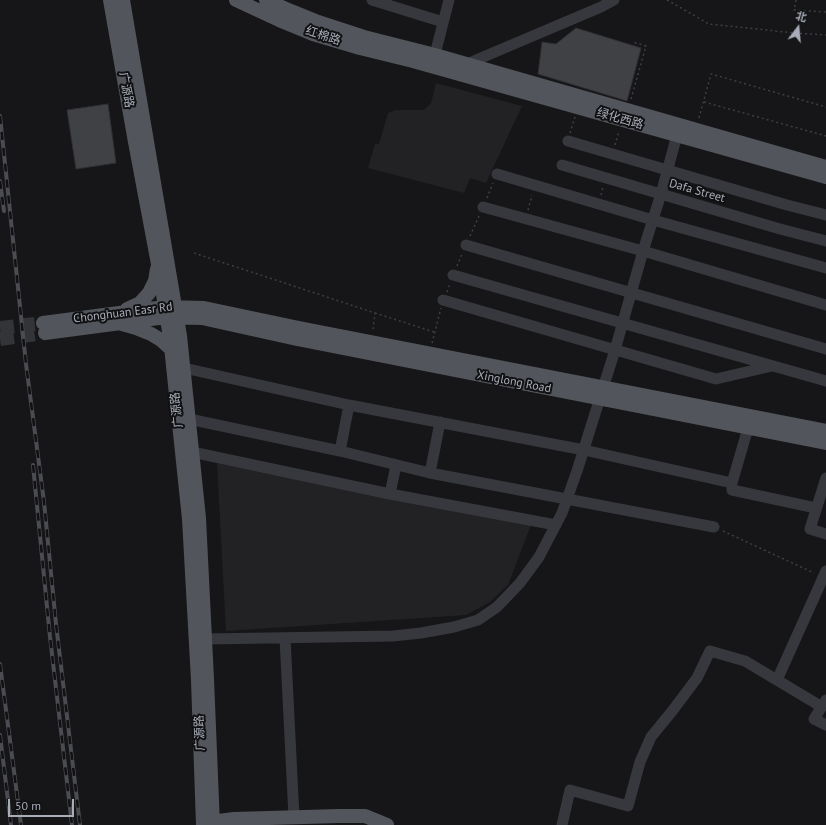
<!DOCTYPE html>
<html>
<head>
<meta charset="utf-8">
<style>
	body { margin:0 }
	#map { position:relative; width:826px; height:825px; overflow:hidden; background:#161618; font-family:"PT Sans","Noto Sans SC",sans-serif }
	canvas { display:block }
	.north { position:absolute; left:778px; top:8px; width:40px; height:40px; -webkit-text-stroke:3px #111113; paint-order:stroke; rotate:16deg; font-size:11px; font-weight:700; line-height:16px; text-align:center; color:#a8adb8 }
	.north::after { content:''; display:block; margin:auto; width:14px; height:18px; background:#a8adb8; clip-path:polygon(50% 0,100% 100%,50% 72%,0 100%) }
	.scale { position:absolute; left:8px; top:799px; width:66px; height:18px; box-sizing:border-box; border:2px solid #a8adb8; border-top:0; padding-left:5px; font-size:12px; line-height:14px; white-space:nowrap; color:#a8adb8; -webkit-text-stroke:3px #111113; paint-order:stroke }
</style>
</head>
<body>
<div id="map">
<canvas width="826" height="825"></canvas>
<div class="north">北</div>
<div class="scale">50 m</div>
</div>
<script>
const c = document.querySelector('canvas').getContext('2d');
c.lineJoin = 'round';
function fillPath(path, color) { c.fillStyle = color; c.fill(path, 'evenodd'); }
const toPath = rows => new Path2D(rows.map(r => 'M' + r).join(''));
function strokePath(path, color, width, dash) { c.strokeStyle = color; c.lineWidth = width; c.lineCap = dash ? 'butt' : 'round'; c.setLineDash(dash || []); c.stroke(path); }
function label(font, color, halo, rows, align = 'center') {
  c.font = font + ' "PT Sans","Noto Sans SC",sans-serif'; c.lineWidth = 4; c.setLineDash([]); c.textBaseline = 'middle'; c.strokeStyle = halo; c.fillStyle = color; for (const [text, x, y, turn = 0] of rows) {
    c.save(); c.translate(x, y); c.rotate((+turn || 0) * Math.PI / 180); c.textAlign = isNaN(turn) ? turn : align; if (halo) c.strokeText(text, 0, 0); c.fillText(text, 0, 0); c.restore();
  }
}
const built = toPath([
	[436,83,522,106,486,183,470,178,464,193,368,168,375,144,379,144,388,113,396,110,423,110,426,108,431,103],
	[217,463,532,522,508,585,490,602,466,615,226,631]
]);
const building = toPath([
	[576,28,641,48,627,101,538,74,542,42,556,44,576,28],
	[108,104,116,163,76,169,67,110,108,104]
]);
const majorTunnel = toPath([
	[0,328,43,323],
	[0,339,45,333]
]);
const path = toPath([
	[667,0,709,24,795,33,826,35],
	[796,0,794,10,826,12],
	[631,99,646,46,633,42],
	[704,102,826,136],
	[699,118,711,74,826,107],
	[570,133,575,117],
	[615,145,619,131],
	[601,195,603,187],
	[487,198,493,183],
	[528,210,532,195],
	[470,236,479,216],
	[194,253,375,313,373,330],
	[457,266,462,254],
	[447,292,450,284],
	[375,313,434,332],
	[432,343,441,308],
	[723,531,814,573]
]);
const minor = toPath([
	[372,0,443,22],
	[433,62,449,0],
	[462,66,601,7,614,0],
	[568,141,787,205,826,215],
	[562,165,780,229,826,241],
	[497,174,653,220,826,268],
	[483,207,643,251,826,305],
	[466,245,826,349],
	[453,275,826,381],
	[443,300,716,379,772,366],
	[184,368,349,405,584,450,732,483],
	[189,419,340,451,430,473,714,527],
	[748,428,732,483,732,490,816,508],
	[340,451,349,405],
	[192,452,390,494,556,525],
	[430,473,440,422],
	[826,478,810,529,826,534],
	[390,494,396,465],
	[285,638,294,817],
	[205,639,393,636,421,633,454,627,478,620,497,607,520,583,539,557,562,513,577,471,615,350,643,251,661,194,677,135],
	[777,680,826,571],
	[826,700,814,719,826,725],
	[562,825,570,790,628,806,640,762,651,737,673,710,697,678,710,651,745,661,822,707]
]);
const major = toPath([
	[110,0,135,142,158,264,170,337,189,519,198,680,203,825],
	[123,0,180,336,199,518,207,679,213,825],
	[236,0,279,20,313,34,360,48,413,61,826,177],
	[266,0,286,9,318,22,364,37,435,55,826,167],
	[127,309,140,303,149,293,155,281,157,269],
	[43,323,165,307,204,308,299,328,826,431],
	[122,324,136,328,151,334,161,340,171,349],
	[45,333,166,317,202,318,297,339,826,443],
	[208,825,219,821,234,819,339,816,365,816,387,825]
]);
const rail = toPath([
	[0,116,26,364,44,502,56,624,80,825],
	[0,181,4,211],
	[33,465,50,637,72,825],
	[0,664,21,825],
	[0,735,11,825]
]);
const streetNames = [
	["红棉路",323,36,18],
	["广源路",126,90,80],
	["绿化西路",620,119,16],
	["Dafa Street",697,191,16],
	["Chonghuan Easr Rd",123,313,-7],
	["Xinglong Road",514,382,11],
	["广源路",177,410,-96],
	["广源路",200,733,-92]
];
fillPath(built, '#222225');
fillPath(building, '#404145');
strokePath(building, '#303034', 1);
strokePath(majorTunnel, '#333438', 14, [14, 7]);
strokePath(path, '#3d3f44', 1.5, [2, 3]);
strokePath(minor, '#37383d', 11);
strokePath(major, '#53555c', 14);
strokePath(rail, '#4a4c52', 4);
strokePath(rail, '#111113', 2.5, [8]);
label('12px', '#a8adb8', '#111113', streetNames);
</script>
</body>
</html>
